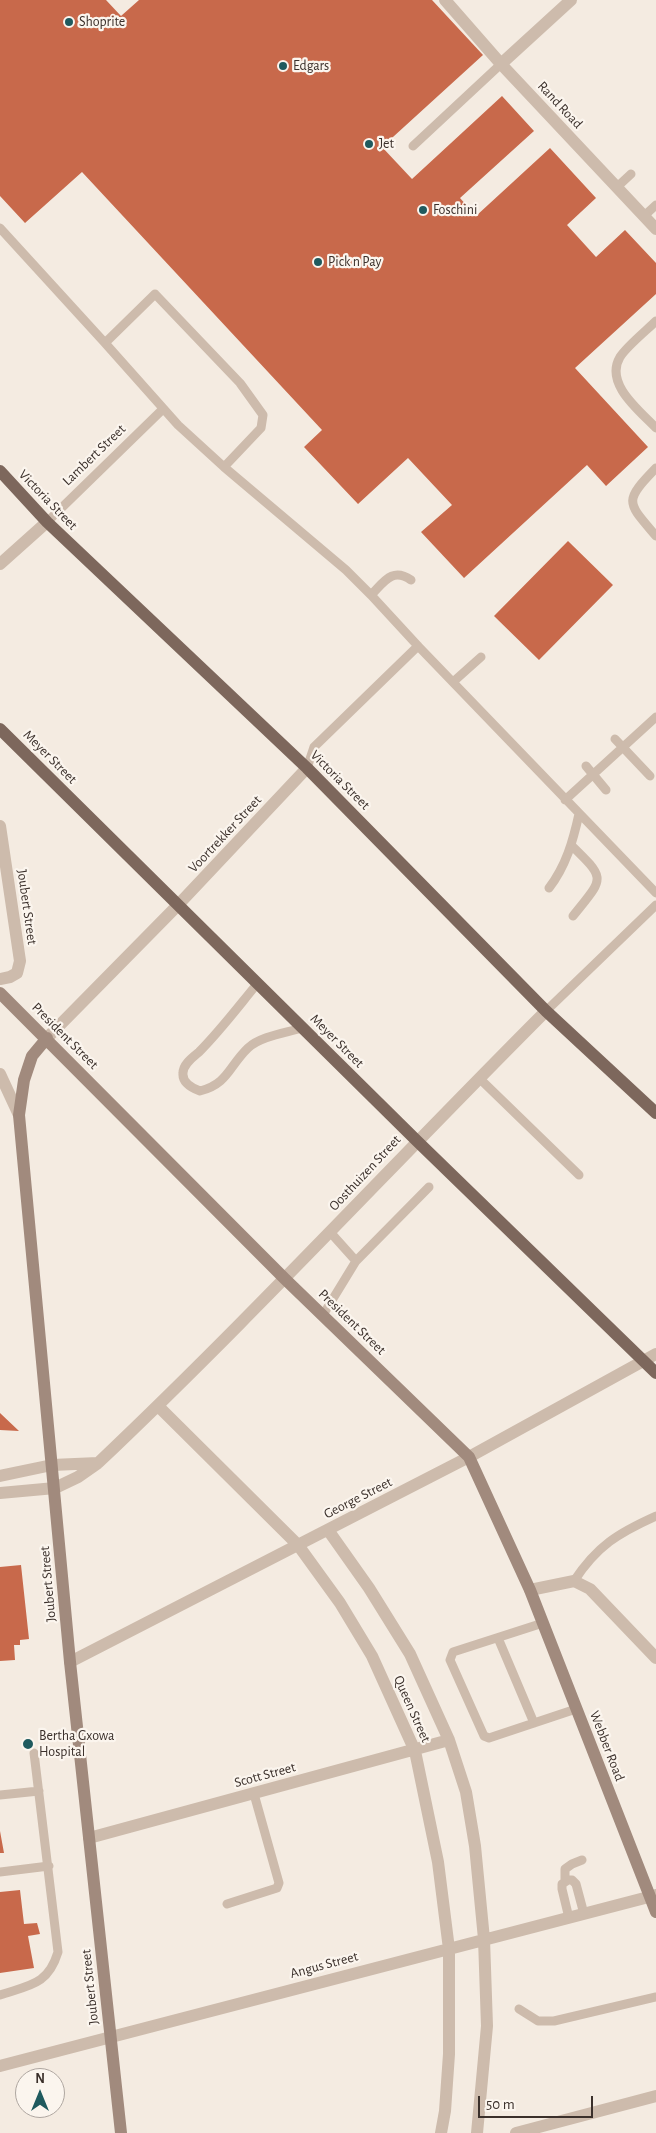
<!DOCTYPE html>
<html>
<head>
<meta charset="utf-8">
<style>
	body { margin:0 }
	#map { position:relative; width:656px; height:2133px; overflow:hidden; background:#f4ebe1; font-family:"Alegreya Sans",sans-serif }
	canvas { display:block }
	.north { position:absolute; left:15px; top:2068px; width:50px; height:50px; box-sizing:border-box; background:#fbf5ee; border:1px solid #aea6a0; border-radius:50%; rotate:0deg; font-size:14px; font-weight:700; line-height:20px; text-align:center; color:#3b302b }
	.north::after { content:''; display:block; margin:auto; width:18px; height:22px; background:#1f5a5e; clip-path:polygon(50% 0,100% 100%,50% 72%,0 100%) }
	.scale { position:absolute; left:478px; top:2096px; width:115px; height:22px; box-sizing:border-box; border:2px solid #3b302b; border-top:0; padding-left:6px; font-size:15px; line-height:18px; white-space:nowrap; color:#3b302b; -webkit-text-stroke:4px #fbf5ee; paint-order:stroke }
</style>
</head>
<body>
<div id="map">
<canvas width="656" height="2133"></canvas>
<div class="north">N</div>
<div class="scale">50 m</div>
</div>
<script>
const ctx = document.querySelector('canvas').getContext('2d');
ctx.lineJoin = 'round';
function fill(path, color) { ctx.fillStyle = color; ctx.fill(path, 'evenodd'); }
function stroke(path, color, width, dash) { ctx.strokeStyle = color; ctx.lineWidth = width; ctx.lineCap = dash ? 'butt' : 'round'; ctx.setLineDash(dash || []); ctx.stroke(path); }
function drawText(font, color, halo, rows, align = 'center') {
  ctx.font = font + ' "Alegreya Sans",sans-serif'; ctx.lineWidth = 4.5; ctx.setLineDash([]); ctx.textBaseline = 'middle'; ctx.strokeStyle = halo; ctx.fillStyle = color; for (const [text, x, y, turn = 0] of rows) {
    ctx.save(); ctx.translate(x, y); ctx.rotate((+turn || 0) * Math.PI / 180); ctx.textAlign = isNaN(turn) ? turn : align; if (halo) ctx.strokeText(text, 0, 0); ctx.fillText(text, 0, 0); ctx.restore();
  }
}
const building = new Path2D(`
	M0 0H106L121 16 139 0H432L483 55 382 147 412 179 502 96 534 131 460 198 476 216 550 148 596 198 567 225 596 257 625 230 656 263V294L575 368 648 447 606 486 587 465 464 578 421 532 452 505 408 458 358 504 304 447 322 430 82 172 25 223 0 196Z
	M568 541 613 585 539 660 494 616Z
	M0 1413 19 1431 0 1430Z
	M21 1565 29 1639 20 1640V1645H14L15 1660 0 1661V1567Z
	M0 1831 4 1853H0Z
	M20 1890 24 1924 37 1923 40 1934 28 1936 34 1968 0 1973V1892Z`);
const lane = new Path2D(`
	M413 146 501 64
	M617 187 631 174
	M644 216 656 205
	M0 228 105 343
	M656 321C647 330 627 346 620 357 604 384 640 411 656 428
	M224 467 178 425 105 343 155 294 240 383 263 415 261 428 224 467 346 570 371 595 418 646 656 893
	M656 468C623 502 627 502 656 536
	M47 522 163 409
	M371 595C384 582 392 567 411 580
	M453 682 481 657
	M615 739 650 776
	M586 766 606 790
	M307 768 314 747 418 646
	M565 800 656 717
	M571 845C607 880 604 877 573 916
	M549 888C566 866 573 841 579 814
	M257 984C238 1007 220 1031 199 1052 193 1057 183 1064 183 1073 182 1083 192 1088 200 1091 228 1084 229 1066 248 1048 261 1036 286 1033 302 1028
	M546 1011 656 905
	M479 1078 579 1175
	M330 1232 356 1261
	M323 1315 356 1261 429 1187
	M574 1581C597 1546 618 1533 656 1516
	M543 1623 453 1652 450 1660 484 1736 489 1738 576 1709
	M498 1638 534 1723
	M0 1795 39 1791
	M0 1872 49 1866
	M565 1882V1869L572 1864 582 1860
	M227 1904 277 1888 279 1883 254 1794
	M569 1918 562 1889V1884L568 1880H572L576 1884 584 1914
	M0 1995C30 1985 48 1985 58 1952L34 1753
	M519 2009 538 2021H554L656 1997`);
const street = new Path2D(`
	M445 0 501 64 656 229
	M501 64 571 0
	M0 564 47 522
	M0 826 20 961 17 973 10 977 0 979
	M47 1038 178 905 307 768
	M0 1074 19 1115
	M158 1406 298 1545 340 1603 372 1656 415 1751 438 1862 449 1949V2054L445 2111 441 2133
	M0 1476 52 1465 98 1463
	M0 1493 55 1488 78 1477 98 1463C252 1317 396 1161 546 1011
	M328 1530 369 1588 410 1654 449 1740 466 1792 475 1846 484 1939 487 2026 477 2133
	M530 1590 574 1581 590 1589 656 1658
	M70 1662 469 1457 656 1354
	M89 1838 449 1740
	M0 2066 656 1895
	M516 2133 656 2096`);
const secondary = new Path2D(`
	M0 993 285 1279 469 1457 530 1590 656 1912
	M47 1038 32 1056 24 1080 19 1115 70 1662 121 2133`);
const primary = new Path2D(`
	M0 471 47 522 307 768 546 1011 656 1113
	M0 729 417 1141 656 1373`);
const markers = [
	[69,22,5,"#1f5a5e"],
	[283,66,5,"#1f5a5e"],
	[369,144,5,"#1f5a5e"],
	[423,210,5,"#1f5a5e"],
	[318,262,5,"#1f5a5e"],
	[28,1744,6,"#1f5a5e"]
];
const poiNames = [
	["Shoprite",79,22],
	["Edgars",293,66],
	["Jet",379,144],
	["Foschini",433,210],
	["Pick n Pay",328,262],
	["Bertha Gxowa",39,1736],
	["Hospital",39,1752]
];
const streetNames = [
	["Rand Road",560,105,47],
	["Lambert Street",94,455,-44],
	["Victoria Street",48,500,46],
	["Meyer Street",50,757,45],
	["Victoria Street",340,780,45],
	["Voortrekker Street",225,834,-47],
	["Joubert Street",27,907,82],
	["President Street",65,1036,45],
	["Meyer Street",337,1041,45],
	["Oosthuizen Street",365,1173,-47],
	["President Street",352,1322,44],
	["George Street",358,1498,-27],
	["Joubert Street",48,1584,-95],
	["Queen Street",412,1709,66],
	["Webber Road",607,1746,69],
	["Scott Street",265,1775,-15],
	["Angus Street",324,1965,-15],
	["Joubert Street",90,1987,-96]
];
fill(building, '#c8694b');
stroke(lane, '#cdbbac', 9);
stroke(street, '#cdbbac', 12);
stroke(secondary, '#a18a7d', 12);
stroke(primary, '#7d675c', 12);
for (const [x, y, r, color] of markers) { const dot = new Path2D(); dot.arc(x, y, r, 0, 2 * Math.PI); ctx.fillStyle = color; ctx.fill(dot); stroke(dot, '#fbf5ee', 2); }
drawText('14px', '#3b302b', '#fbf5ee', poiNames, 'left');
drawText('14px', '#3b302b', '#fbf5ee', streetNames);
</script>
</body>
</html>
